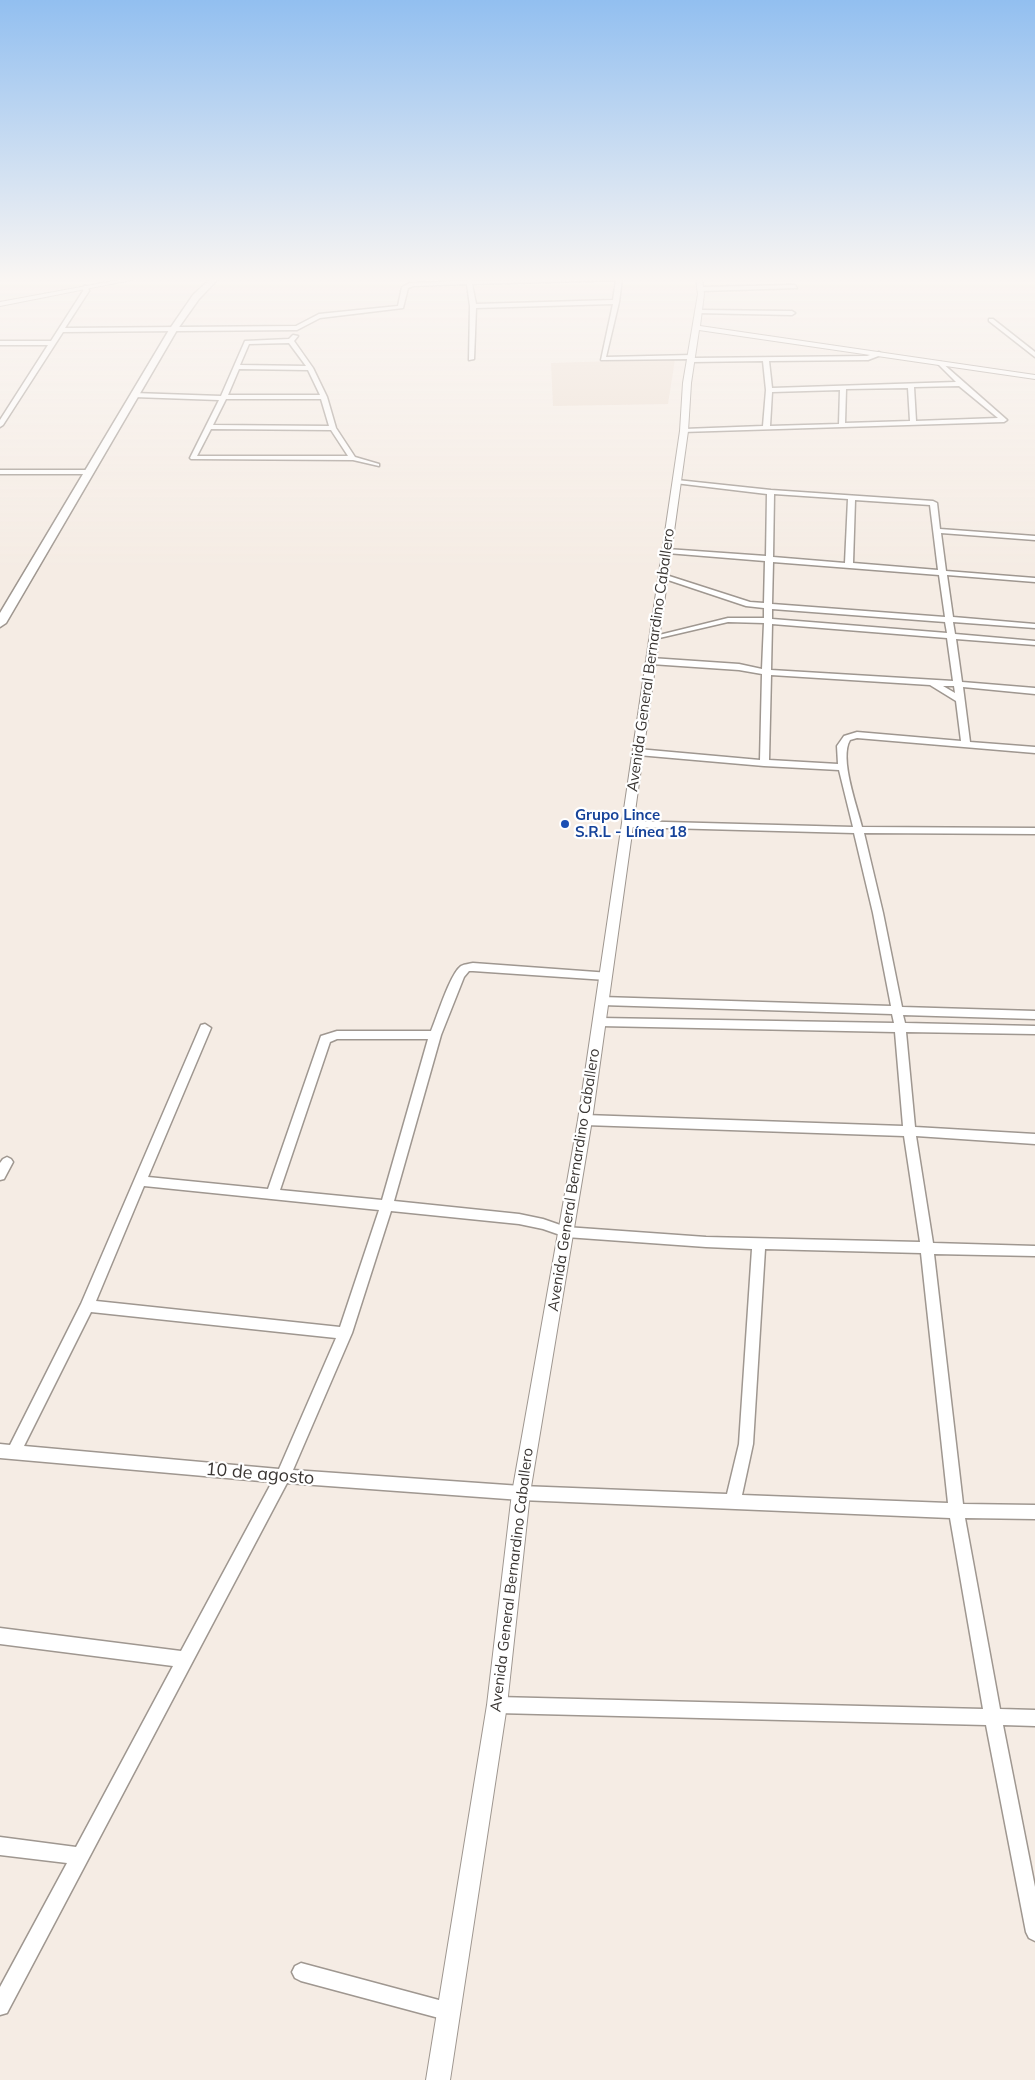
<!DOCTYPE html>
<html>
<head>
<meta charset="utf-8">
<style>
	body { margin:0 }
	canvas { display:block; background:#f5ece4 }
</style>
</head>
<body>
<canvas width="1035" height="2080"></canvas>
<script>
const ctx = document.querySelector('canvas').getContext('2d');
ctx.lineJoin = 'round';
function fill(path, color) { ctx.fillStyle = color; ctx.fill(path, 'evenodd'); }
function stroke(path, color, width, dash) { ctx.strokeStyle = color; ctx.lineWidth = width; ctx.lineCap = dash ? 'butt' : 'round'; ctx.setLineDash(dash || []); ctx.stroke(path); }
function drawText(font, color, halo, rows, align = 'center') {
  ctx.font = font + ' Mulish,sans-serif'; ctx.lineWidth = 4.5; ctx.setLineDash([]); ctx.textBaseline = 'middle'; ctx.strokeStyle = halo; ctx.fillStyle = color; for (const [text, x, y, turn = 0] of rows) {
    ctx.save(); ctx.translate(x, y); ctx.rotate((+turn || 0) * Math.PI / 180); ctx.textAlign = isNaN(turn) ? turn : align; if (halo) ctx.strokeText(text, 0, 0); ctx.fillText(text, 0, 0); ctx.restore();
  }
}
const built = new Path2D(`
	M675 359 668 404 553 406 551 363Z`);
const minor = new Path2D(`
	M469 279 472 281 622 279 619 302 606 357 692 355 694 358 867 356 879 352 882 354 881 355 868 360 769 361 772 388 956 382 938 364 941 362 1007 420 1004 422 682 432V430L684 429 763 426 766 390 763 361 691 362 689 359 601 360 613 304 476 308 474 359 469 360 470 306 467 284 413 286 408 288 403 308 320 318 297 330 63 332 3 425 0 427V420L48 345H0V341H51L83 291 84 286H88L89 291 65 328 296 326 319 314 398 306 402 287 410 283 466 281ZM616 280 613 300 476 304 472 284ZM959 386 998 418 916 421 914 387ZM908 388 910 421 845 423 846 389ZM840 390 839 424 770 426 772 392Z
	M795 285 797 288 701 291 698 289 701 287Z
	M699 310 792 311 795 313 792 315 697 313Z
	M989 319H993L1035 352V357L989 321Z
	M293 335 298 336 294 341 313 368 327 397 336 428 355 457 379 464V466L353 460 191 459 190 458 219 400 134 397 131 395 134 393 221 396 245 341 289 339ZM289 343 306 366 240 365 249 344ZM239 369 308 370 320 395H228ZM226 399H321L329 426 213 425ZM211 429 331 430 348 456H197Z
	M0 470H89L92 472 89 474H0Z
	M677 480 771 490 933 501 937 503 940 529 1035 536V540L941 533 946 571 1035 578V582L947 575 953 617 1035 624V628L953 622 955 634 1035 641V645L956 639 962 682 1035 688V694L963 687 970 742 1035 747V753L857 738 850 740C839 758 857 806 862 827L1035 828V834L864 833 883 913 902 1007 1035 1011V1019L903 1015 905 1023 1035 1026V1034L906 1032 915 1127 1035 1134V1144L916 1136 933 1243 1035 1246V1256L934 1254 963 1504 1035 1505V1519L965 1518 1000 1709 1035 1710V1726L1003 1725 1035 1887V1941L1029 1938 1026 1932 986 1725 497 1713 491 1711 489 1705 491 1699 497 1697 983 1709 950 1518 521 1500 287 1483 7 2013 0 2015V1987L67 1863 0 1855V1837L76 1847 173 1666 0 1644V1628L181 1651 272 1482 0 1458V1444L10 1445 81 1304 201 1025 205 1024 211 1028 148 1177 268 1189 321 1036 337 1031H431C437 1017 450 974 461 966 465 964 469 964 473 963L610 973 611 976 610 979 606 980 473 971H469L464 977 441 1035 394 1201 519 1214 543 1219 566 1227 706 1237 920 1242 904 1136 585 1125 581 1123 579 1120 581 1117 585 1115 903 1126 895 1032 600 1026 594 1022 600 1018 894 1023 892 1014 602 1005 597 1001 602 997 891 1006 873 913 854 833 628 827 623 824 628 821 853 827 839 770 764 766 638 755 633 752 638 749 760 760 762 674 739 670 651 664 647 661 651 658 739 664 762 669 764 623 728 622 655 639 651 637 728 618H764V608L746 606 659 577 666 575 750 602 764 603 765 561 667 553 663 551 667 549 766 556 767 494 675 483V481ZM774 494 848 499 845 563 773 557ZM855 500 930 505 938 570 853 563ZM773 562 939 575 945 617 772 604ZM772 609 945 622 947 633 772 619ZM772 624 947 638 953 681 771 670ZM771 675 930 685 956 701 961 741 857 732 844 736 837 746 838 764 769 760ZM943 686H954L955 693ZM337 1039H428L382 1200 280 1190 330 1042ZM144 1186 379 1210 340 1327 96 1301ZM391 1211 519 1224 543 1229 566 1237 706 1247 752 1249 739 1444 727 1494 521 1486 293 1470 352 1333ZM765 1249 921 1253 948 1503 742 1495 753 1444ZM91 1312 336 1338 279 1469 24 1446Z
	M7 1157 11 1159 13 1162 4 1179 0 1180V1163L3 1159Z
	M301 1963 450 2003 457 2005 459 2012 457 2019 450 2021 301 1981 295 1978 292 1972 295 1966Z`);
const major = new Path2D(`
	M124 279H136L0 306V302Z
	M696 279H702L704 294 700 326 1035 375V379L699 330 691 383 688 431 592 1120 530 1493 507 1705 450 2080H426L487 1705 512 1493 578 1120 680 431 683 383 698 294Z`);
const highway = new Path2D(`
	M210 279H218L199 299 177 330 6 623 0 627V613L169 330 193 295Z`);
const markers = [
	[565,824,5,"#1a4fb4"]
];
const streetNames = [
	["Avenida General Bernardino Caballero",651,660,-82],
	["Avenida General Bernardino Caballero",574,1180,-81],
	["Avenida General Bernardino Caballero",512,1580,-83]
];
const transitNames = [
	["Grupo Lince",575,815],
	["S.R.L - Línea 18",575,832]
];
const nearStreetnames = [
	["10 de agosto",260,1474,5]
];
fill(built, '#eddfd2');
stroke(minor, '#9f9790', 3);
stroke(major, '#9f9790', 2);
stroke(highway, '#9f9790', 3);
fill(minor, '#fff');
fill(major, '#fff');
fill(highway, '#fff');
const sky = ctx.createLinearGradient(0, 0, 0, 570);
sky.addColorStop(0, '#92bff0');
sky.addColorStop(0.49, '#faf6f3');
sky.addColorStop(1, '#faf6f300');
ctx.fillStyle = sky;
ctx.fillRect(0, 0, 1035, 570);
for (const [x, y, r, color] of markers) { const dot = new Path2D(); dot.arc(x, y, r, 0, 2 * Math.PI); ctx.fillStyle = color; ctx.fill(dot); stroke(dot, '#fff', 2); }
drawText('15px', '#3a3633', '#fff', streetNames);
drawText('bold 15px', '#164399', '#fff', transitNames, 'left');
drawText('18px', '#3a3633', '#fff', nearStreetnames);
</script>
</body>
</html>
